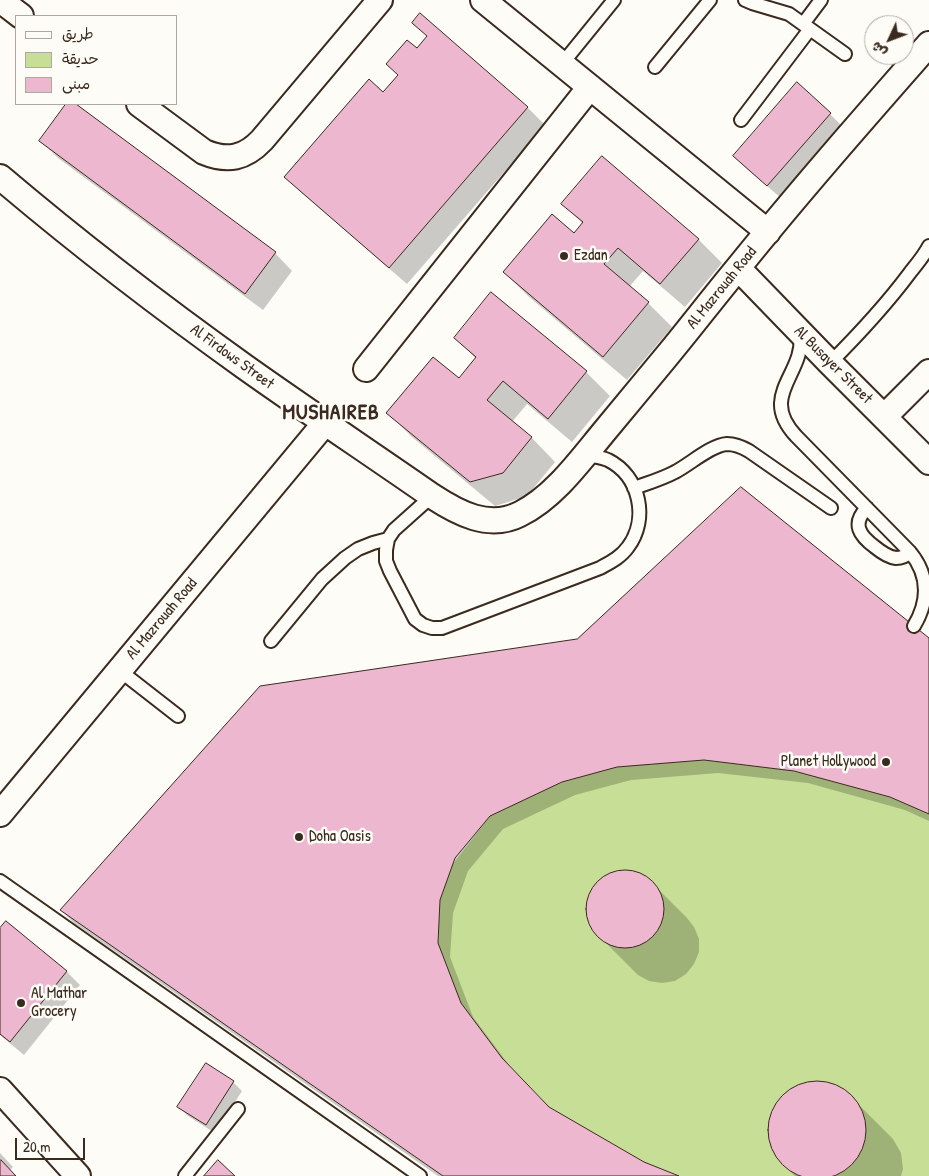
<!DOCTYPE html>
<html>
<head>
<meta charset="utf-8">
<style>
	body { margin:0 }
	#map { position:relative; width:929px; height:1176px; overflow:hidden; background:#fdfcf7; font-family:"Patrick Hand","Playpen Sans Arabic",sans-serif }
	canvas { display:block }
	.legend { position:absolute; left:15px; top:15px; width:162px; height:90px; box-sizing:border-box; background:#fdfcf7; border:1px solid #afa8a0; margin:0; padding:6px 9px; list-style:none; font-size:15px; color:#3b2a1e }
	.legend li { display:flex; align-items:center; gap:10px; height:25px }
	.legend b { width:25px; border:1px solid #afa8a0 }
	.north { position:absolute; left:864px; top:15px; width:50px; height:50px; box-sizing:border-box; background:#fdfcf7; border:1px solid #afa8a0; border-radius:50%; rotate:227deg; font-size:14px; font-weight:700; line-height:20px; text-align:center; color:#3b2a1e }
	.north::after { content:''; display:block; margin:auto; width:18px; height:22px; background:#3b2a1e; clip-path:polygon(50% 0,100% 100%,50% 72%,0 100%) }
	.scale { position:absolute; left:15px; top:1138px; width:70px; height:22px; box-sizing:border-box; border:2px solid #3b2a1e; border-top:0; padding-left:6px; font-size:15px; line-height:18px; white-space:nowrap; color:#3b2a1e; -webkit-text-stroke:4px #fdfcf7; paint-order:stroke }
</style>
</head>
<body>
<div id="map">
<canvas width="929" height="1176"></canvas>
<ul class="legend">
<li><b style="height:6px;background:#fdfcf7"></b>طريق</li>
<li><b style="height:14px;background:#c6de95"></b>حديقة</li>
<li><b style="height:14px;background:#edb7cf"></b>مبنى</li>
</ul>
<div class="north">ش</div>
<div class="scale">20 m</div>
</div>
<script>
const ctx = document.querySelector('canvas').getContext('2d');
ctx.lineJoin = 'round';
function fill(path, color) { ctx.fillStyle = color; ctx.fill(path, 'evenodd'); }
function stroke(path, color, width, dash) { ctx.strokeStyle = color; ctx.lineWidth = width; ctx.lineCap = dash ? 'butt' : 'round'; ctx.setLineDash(dash || []); ctx.stroke(path); }
function drawText(font, color, halo, rows, align = 'center') {
  ctx.font = font + ' "Patrick Hand",sans-serif'; ctx.lineWidth = 5; ctx.setLineDash([]); ctx.textBaseline = 'middle'; ctx.strokeStyle = halo; ctx.fillStyle = color; for (const [text, x, y, turn = 0] of rows) {
    ctx.save(); ctx.translate(x, y); ctx.rotate((+turn || 0) * Math.PI / 180); ctx.textAlign = isNaN(turn) ? turn : align; if (halo) ctx.strokeText(text, 0, 0); ctx.fillText(text, 0, 0); ctx.restore();
  }
}
const green = new Path2D(`
	M704 760 794 771 890 797 929 814V1176H679L644 1162 549 1107 502 1058 461 1003 438 943 440 900 452 865 490 816 562 782 617 767Z`);
const shadow = new Path2D(`
	M420 15 528 108 545 125 407 284 303 194 286 177 384 94 399 76 417 50 428 37 414 23Z
	M68 104H74L275 253 292 271 263 310 58 158 41 141Z
	M830 114 843 127 781 198 747 169 734 156Z
	M563 204 698 239 722 263 685 307 643 271 629 287 648 303 672 327 627 380 528 296 504 272 574 235 583 224Z
	M492 294 586 372 610 396 572 442 527 404 512 422 532 438 555 462 527 496 495 506 412 437 388 413 459 380 476 359 456 338Z
	M929 640V821L905 810 808 783 718 773 631 780 575 795 503 829 468 871 453 913 450 957 473 1017 515 1073 549 1108 643 1163 675 1176H438L74 923 61 910Z
	M616 872H628L640 874 650 881 687 918 694 927 699 939V952L694 964 686 974 675 981 662 983 649 981 638 975 593 930 588 918 587 906 590 895 596 884 605 876Z
	M6 923 67 972 80 985 24 1055 0 1035V930Z
	M206 1065 233 1082 242 1091 215 1133 188 1116 179 1107Z
	M815 1082 831 1084 845 1091 893 1139 901 1153 903 1169 901 1176H795L785 1166 775 1153 770 1138V1122L775 1106 785 1094 799 1085Z
	M0 1153 13 1167 10 1170 15 1176H0Z`);
const building = new Path2D(`
	M420 13 528 107 389 268 284 177 369 79 383 92 398 75 386 64 407 40 417 48 427 36 412 23Z
	M797 82 831 113 767 186 733 156Z
	M66 104H76L276 252 245 294 39 141Z
	M602 156 699 239 660 284 618 248 604 264 649 302 603 357 503 272 552 214 574 233 583 222 561 204Z
	M491 292 587 371 548 419 503 381 487 400 532 437 503 473 470 482 386 413 433 357 459 378 476 357 454 338Z
	M741 487 929 638V814L890 797 794 771 704 760 617 767 562 782 490 816 455 858 440 900 438 943 461 1003 502 1058 549 1107 644 1162 679 1176H443L60 910 260 686 577 639Z
	M586 909a39 39 0 1 1 78 0a39 39 0 1 1-78 0Z
	M6 921 67 971 10 1042 0 1034V928Z
	M206 1063 234 1081 206 1125 177 1107Z
	M768 1130a49 49 0 1 1 98 0a49 49 0 1 1-98 0Z
	M1 1160 16 1176H0V1161Z
	M218 1160 235 1176H204Z`);
const lane = new Path2D(`
	M745 0 752 3 789 14 845 54
	M803 24 821 0
	M562 64 614 0
	M655 67 710 0
	M741 120 810 29
	M800 332C807 374 757 394 796 436L910 552C929 575 929 601 914 626
	M830 363C858 335 885 306 909 274 916 265 924 256 929 246
	M634 488C648 483 662 479 675 472 689 465 711 445 727 444 735 444 742 447 749 451L831 508
	M432 496 394 530 388 539 386 550V561L390 571 415 619 423 625 432 628H442L600 568C611 562 621 557 628 547 649 519 640 476 608 460 601 457 593 456 585 455
	M867 508C851 524 860 536 875 547 881 552 888 557 896 558 902 558 906 556 910 552
	M271 641 322 579 345 558 358 549 373 543 388 539
	M119 670 178 716
	M0 881 420 1176
	M185 1176 238 1109`);
const street = new Path2D(`
	M0 0 21 16
	M483 0 768 232
	M139 104 204 152C228 162 245 158 262 140L380 0
	M0 177C79 244 161 307 245 367 307 411 370 453 432 496 458 513 489 530 520 514 553 498 580 461 603 433 624 408 645 382 666 357 690 328 713 298 737 269 799 192 864 118 929 44
	M738 268 830 363 929 462
	M366 369 590 87
	M884 417 929 372
	M0 814 325 423
	M0 1090 78 1176`);
const markers = [
	[564,256,5,"#3b2a1e"],
	[886,762,5,"#3b2a1e"],
	[299,837,5,"#3b2a1e"],
	[21,1003,5,"#3b2a1e"]
];
const poiNames = [
	["Ezdan",574,256],
	["Planet Hollywood",876,762,"right"],
	["Doha Oasis",309,837],
	["Al Mathar",31,994],
	["Grocery",31,1012]
];
const streetNames = [
	["Al Mazrouah Road",722,288,-51],
	["Al Firdows Street",232,357,36],
	["Al Busayer Street",833,365,45],
	["Al Mazrouah Road",162,619,-50]
];
const districtNames = [
	["MUSHAIREB",331,413]
];
fill(green, '#c6de95');
fill(shadow, '#0003');
fill(building, '#edb7cf');
stroke(building, '#3b2a1e', 1);
stroke(lane, '#3b2a1e', 16);
stroke(street, '#3b2a1e', 28);
stroke(lane, '#fdfcf7', 12);
stroke(street, '#fdfcf7', 24);
for (const [x, y, r, color] of markers) { const dot = new Path2D(); dot.arc(x, y, r, 0, 2 * Math.PI); ctx.fillStyle = color; ctx.fill(dot); stroke(dot, '#fdfcf7', 2); }
drawText('16px', '#3b2a1e', '#fdfcf7', poiNames, 'left');
drawText('16px', '#3b2a1e', '#fdfcf7', streetNames);
ctx.letterSpacing = '1px';
drawText('bold 21px', '#3b2a1e', '#fdfcf7', districtNames);
ctx.letterSpacing = '0px';
</script>
</body>
</html>
